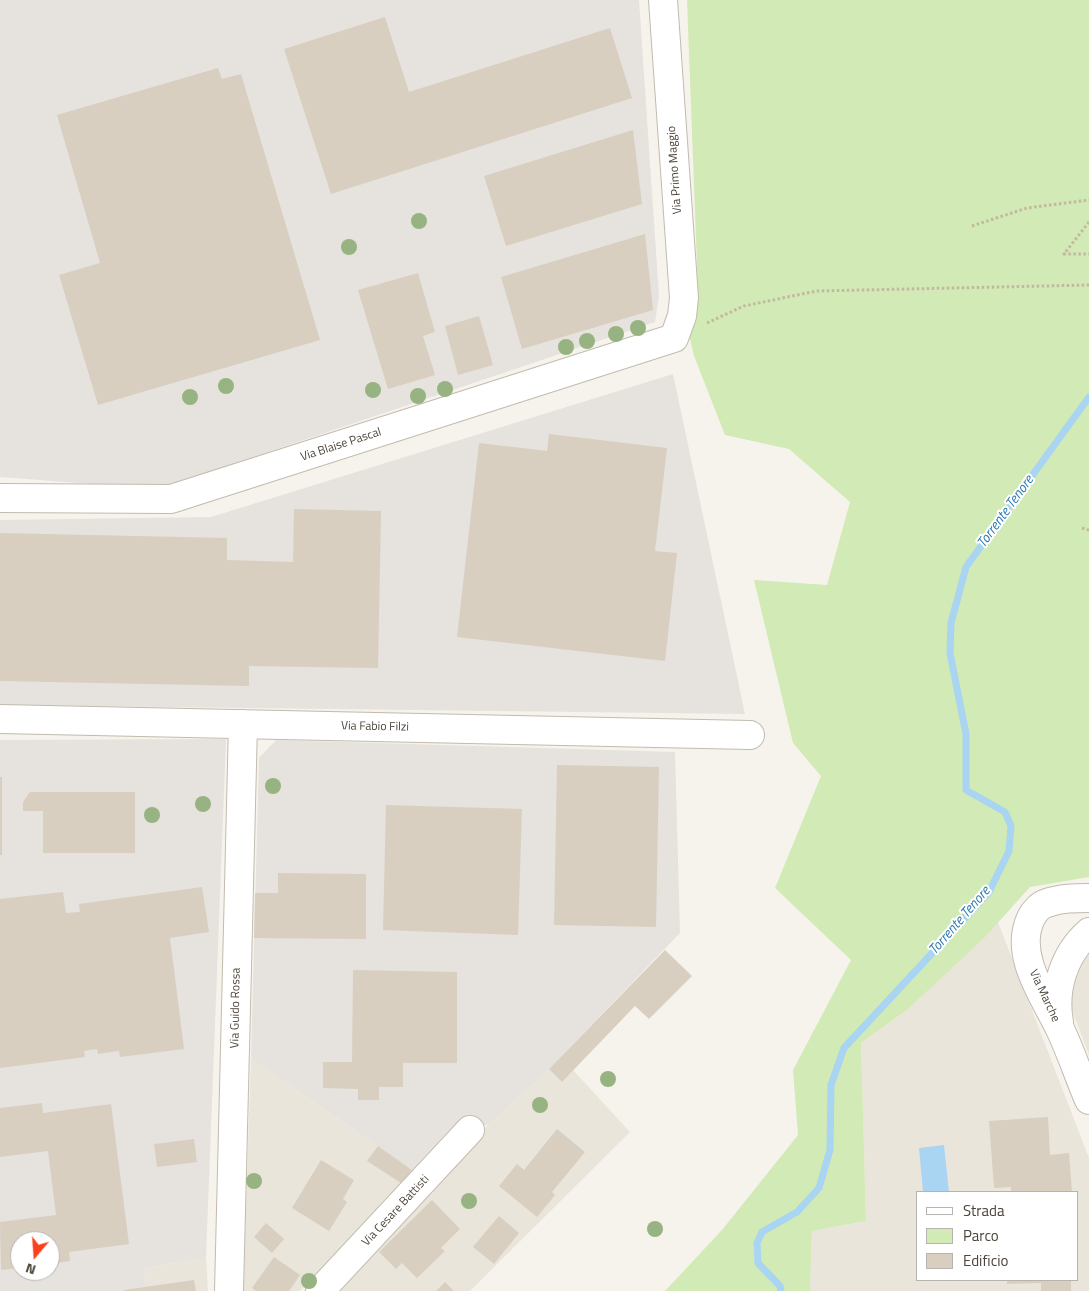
<!DOCTYPE html>
<html>
<head>
<meta charset="utf-8">
<style>
	body { margin:0 }
	#map { position:relative; width:1089px; height:1291px; overflow:hidden; background:#f6f3ec; font-family:"Titillium Web",sans-serif }
	canvas { display:block }
	.legend { position:absolute; left:916px; top:1191px; width:162px; height:90px; box-sizing:border-box; background:#fff; border:1px solid #b7b4b0; margin:0; padding:6px 9px; list-style:none; font-size:15px; color:#4b4439 }
	.legend li { display:flex; align-items:center; gap:10px; height:25px }
	.legend b { width:25px; border:1px solid #b7b4b0 }
	.north { position:absolute; left:10px; top:1231px; width:50px; height:50px; box-sizing:border-box; background:#fff; border:1px solid #b7b4b0; border-radius:50%; rotate:198deg; font-size:14px; font-weight:700; line-height:20px; text-align:center; color:#4b4439 }
	.north::after { content:''; display:block; margin:auto; width:18px; height:22px; background:#fc3f1d; clip-path:polygon(50% 0,100% 100%,50% 72%,0 100%) }
</style>
</head>
<body>
<div id="map">
<canvas width="1089" height="1291"></canvas>
<ul class="legend">
<li><b style="height:6px;background:#fff"></b>Strada</li>
<li><b style="height:14px;background:#d2eab5"></b>Parco</li>
<li><b style="height:14px;background:#d8cfc1"></b>Edificio</li>
</ul>
<div class="north">N</div>
</div>
<script>
const ctx = document.querySelector('canvas').getContext('2d');
ctx.lineJoin = 'round';
function fill(path, color) { ctx.fillStyle = color; ctx.fill(path, 'evenodd'); }
function stroke(path, color, width, dash) { ctx.strokeStyle = color; ctx.lineWidth = width; ctx.lineCap = dash ? 'butt' : 'round'; ctx.setLineDash(dash || []); ctx.stroke(path); }
function drawText(font, color, halo, rows, align = 'center') {
  ctx.font = font + ' "Titillium Web",sans-serif'; ctx.lineWidth = 4; ctx.setLineDash([]); ctx.textBaseline = 'middle'; ctx.strokeStyle = halo; ctx.fillStyle = color; for (const [text, x, y, turn = 0] of rows) {
    ctx.save(); ctx.translate(x, y); ctx.rotate((+turn || 0) * Math.PI / 180); ctx.textAlign = isNaN(turn) ? turn : align; if (halo) ctx.strokeText(text, 0, 0); ctx.fillText(text, 0, 0); ctx.restore();
  }
}
const residential = new Path2D(`
	M998 922 1089 1158V1291H810L812 1231 866 1221 861 1043 907 1010ZM918 1192H1078V1280H918Z
	M1089 952V1055L1070 1005 1080 962Z
	M251 1058 412 1170 300 1291H243Z
	M549 1069 562 1082 573 1070 630 1132 470 1291H336L488 1125Z
	M206 1257 208 1291H146L145 1268Z`);
const industrial = new Path2D(`
	M0 0H639L659 296 655 322 158 489 0 477Z
	M673 374 745 714 0 705V520L211 517Z
	M226 739 206 1257 145 1268 146 1291H0V740ZM20 1241H50V1271H20Z
	M276 740 675 752 680 933 549 1069 488 1125 452 1127 412 1170 251 1058 259 758Z`);
const green = new Path2D(`
	M687 0H1089V877L1030 887 985 937 907 1010 861 1043 866 1221 812 1231 810 1291H665L722 1230 798 1135 793 1070 851 960 775 888 821 776 793 743 754 580 827 585 850 502 789 449 725 435 694 356 686 321 698 291Z`);
const water = new Path2D(`
	M944 1145 949 1192H923L919 1148Z`);
const stream = new Path2D(`
	M781 1291 780 1286 758 1263 757 1243 762 1232 797 1212 819 1188 830 1150 831 1085 844 1048 989 892 1009 851 1011 826 1005 812 966 790V734L950 653 951 623 966 567 1089 397`);
const building = new Path2D(`
	M385 17 409 92 610 28 632 98 331 194 284 49Z
	M218 68 222 79 241 74 320 340 98 405 59 275 100 263 57 115Z
	M633 130 642 204 506 246 484 176Z
	M645 234 653 310 522 349 501 277Z
	M418 273 435 332 423 336 435 375 388 389 358 290Z
	M479 316 493 365 458 375 445 326Z
	M549 434 667 448 655 551 677 553 665 661 457 637 479 443 547 451Z
	M294 509 381 511 378 668 249 666V686L0 681V533L227 538V560L293 562Z
	M557 765 659 767 656 927 554 925Z
	M0 777H2V855H0Z
	M30 792H135V853H43V811H23V802Z
	M386 805 522 809 518 935 383 930Z
	M278 873 366 874V939L254 938 255 893H278Z
	M202 887 209 932 170 938 184 1049 120 1057 119 1051 98 1054 97 1049 84 1051 85 1057 0 1068V899L63 892 66 913 80 912 79 904Z
	M665 950 692 976 649 1019 635 1006 562 1082 549 1069Z
	M353 970 457 972V1063H403V1087H379V1100H358V1089L323 1088V1062H352Z
	M42 1103 43 1113 111 1104 129 1244 69 1252 70 1261 50 1264V1241H20V1268L1 1270 0 1222 56 1215 48 1151 0 1157V1108Z
	M1048 1117 1050 1155 1069 1153 1072 1192H1011V1187L994 1188 989 1121Z
	M557 1129 585 1152 552 1192 555 1195 537 1217 499 1186 517 1164 524 1170Z
	M194 1139 197 1162 157 1167 154 1144Z
	M378 1146 412 1170 401 1183 367 1161Z
	M321 1160 354 1180 343 1199 347 1202 329 1231 292 1208Z
	M432 1200 460 1229 441 1248 445 1251 417 1278 402 1263 396 1269 379 1252Z
	M499 1216 519 1233 494 1264 473 1247Z
	M266 1223 284 1239 272 1253 254 1237Z
	M274 1257 300 1275 289 1291H256L252 1288Z
	M194 1280 196 1291H124V1290Z
	M1007 1280H1071V1291H1041V1283L1007 1284Z
	M445 1282 454 1291H436Z`);
const path = new Path2D(`
	M1089 222 1064 254H1089
	M972 226 1027 208 1089 200
	M707 323 744 306 817 291 1089 285
	M1082 528 1089 530`);
const minor = new Path2D(`
	M0 498 171 499 674 338 682 316 684 298 663 0
	M0 719 750 735
	M1089 898C1075 898 1061 898 1047 903 1040 905 1034 912 1031 918 1013 955 1045 997 1060 1029 1071 1052 1079 1077 1089 1100
	M1059 1022C1053 989 1064 954 1089 932
	M229 1291 243 724
	M320 1291 470 1130`);
const trees = [
	[419,221],
	[349,247],
	[638,328],
	[616,334],
	[587,341],
	[566,347],
	[226,386],
	[445,389],
	[373,390],
	[418,396],
	[190,397],
	[273,786],
	[203,804],
	[152,815],
	[608,1079],
	[540,1105],
	[254,1181],
	[469,1201],
	[655,1229],
	[309,1281]
];
const streetNames = [
	["Via Primo Maggio",675,170,-94],
	["Via Blaise Pascal",341,445,-18],
	["Via Fabio Filzi",375,727,1],
	["Via Marche",1044,996,65],
	["Via Guido Rossa",236,1008,-89],
	["Via Cesare Battisti",396,1211,-47]
];
const waterNames = [
	["Torrente Tenore",1006,512,-54],
	["Torrente Tenore",960,921,-49]
];
fill(residential, '#eae5da');
fill(industrial, '#e6e2dd');
fill(green, '#d2eab5');
fill(water, '#a9d4f2');
stroke(stream, '#a9d4f2', 7);
fill(building, '#d8cfc1');
stroke(minor, '#c2bbae', 30);
stroke(path, '#c4b79f', 3, [2.5, 2.5]);
stroke(minor, '#fff', 28);
ctx.fillStyle = '#97b381';
for (const [x, y] of trees) { ctx.beginPath(); ctx.arc(x, y, 8, 0, 2 * Math.PI); ctx.fill(); }
drawText('12px', '#4b4439', '#fff', streetNames);
drawText('italic 14px', '#2e7ab2', '#fff', waterNames);
</script>
</body>
</html>
